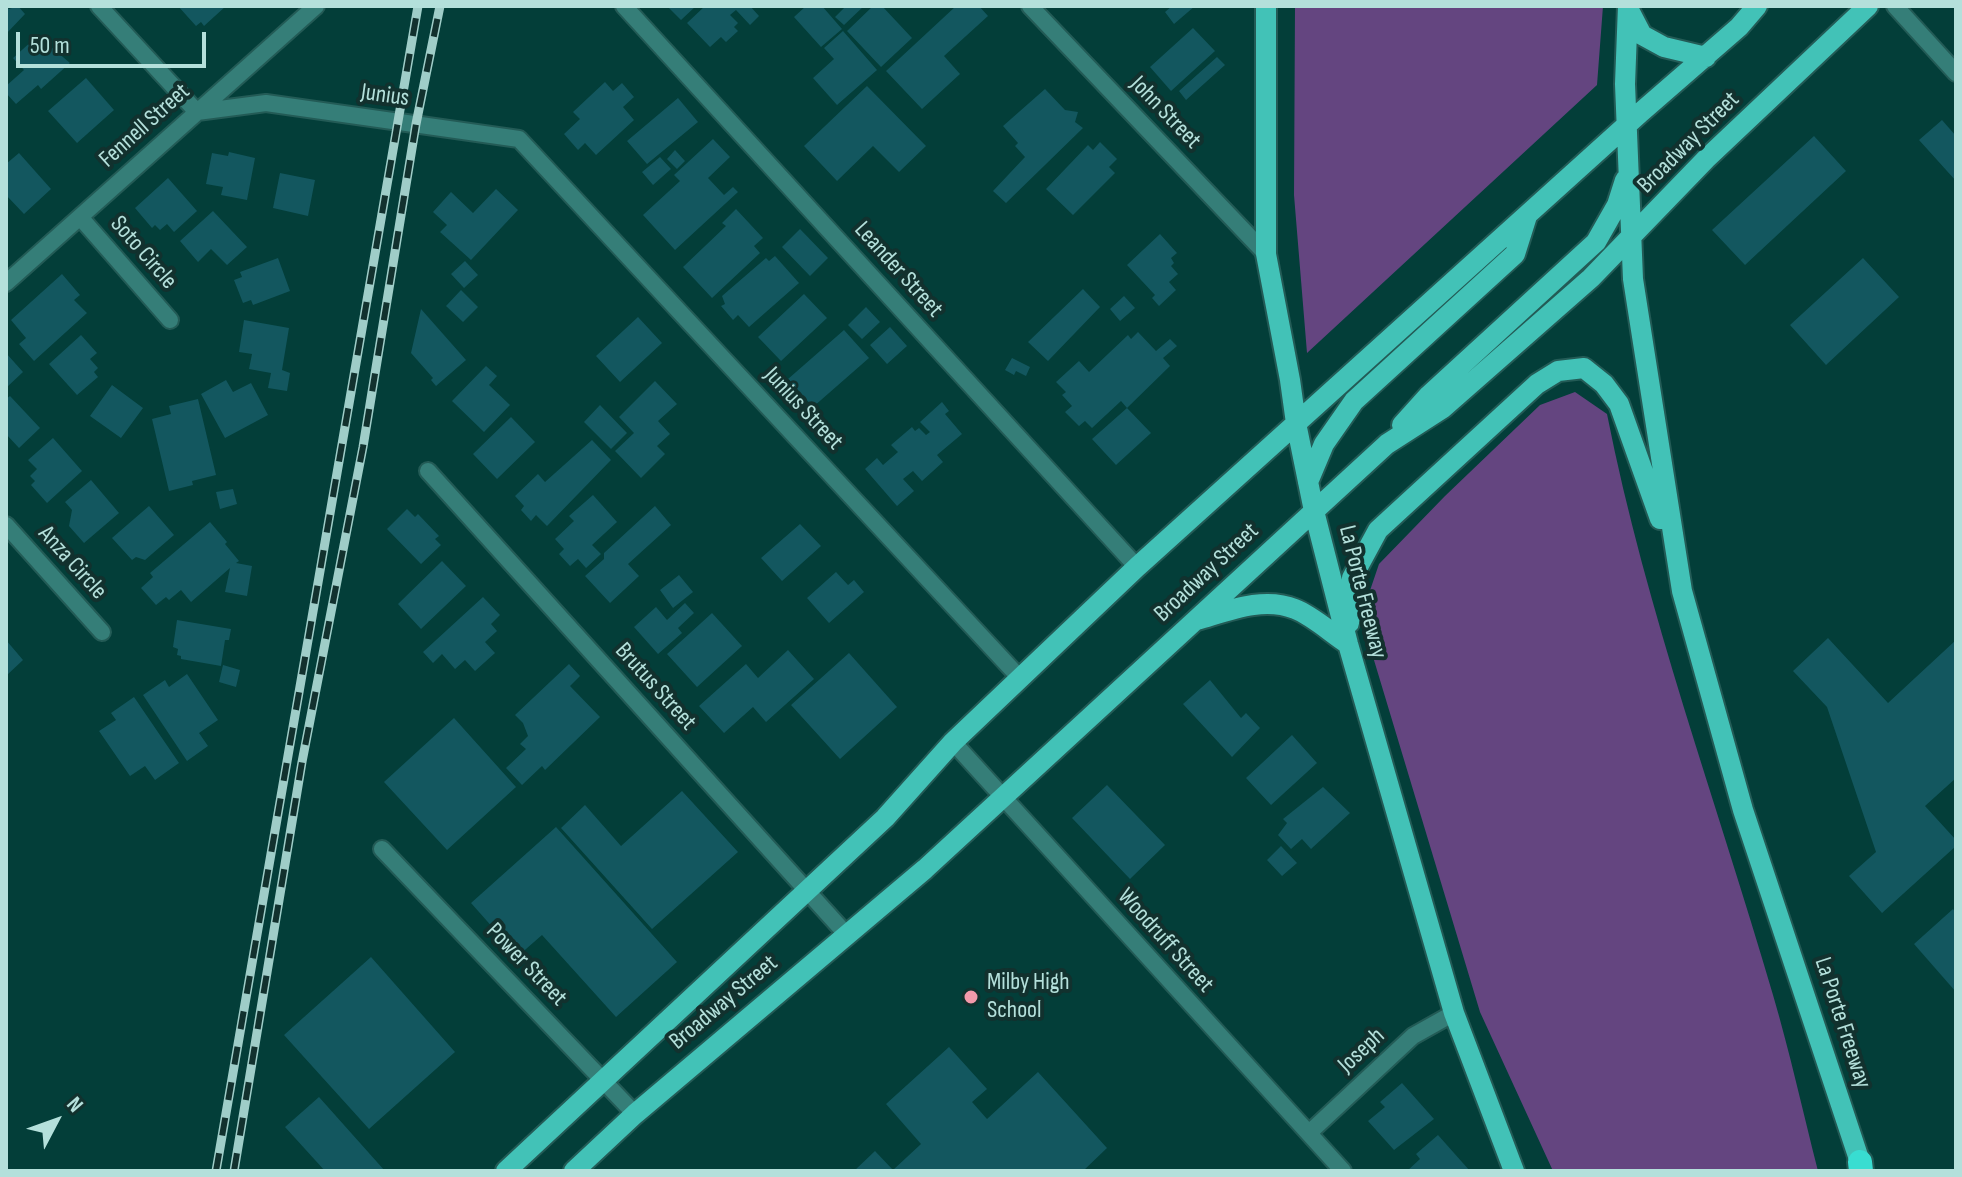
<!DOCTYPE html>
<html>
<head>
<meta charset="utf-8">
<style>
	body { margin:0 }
	#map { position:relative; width:1962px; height:1177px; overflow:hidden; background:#033e39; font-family:"Sofia Sans Condensed",sans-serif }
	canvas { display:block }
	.frame { position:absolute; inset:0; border:8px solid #b4e0db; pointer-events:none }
	.north { position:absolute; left:16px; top:1081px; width:80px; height:80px; -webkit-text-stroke:6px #12312e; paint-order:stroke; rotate:49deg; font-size:22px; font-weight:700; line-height:32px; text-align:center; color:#b4e0db }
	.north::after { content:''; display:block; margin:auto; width:28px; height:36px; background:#b4e0db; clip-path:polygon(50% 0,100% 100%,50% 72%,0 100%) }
	.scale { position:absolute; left:16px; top:32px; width:190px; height:36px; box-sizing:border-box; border:4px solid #b4e0db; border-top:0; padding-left:10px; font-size:24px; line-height:28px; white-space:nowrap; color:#b4e0db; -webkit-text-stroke:6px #12312e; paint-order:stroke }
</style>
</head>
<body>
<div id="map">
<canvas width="1962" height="1177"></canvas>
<div class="frame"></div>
<div class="north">N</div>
<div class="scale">50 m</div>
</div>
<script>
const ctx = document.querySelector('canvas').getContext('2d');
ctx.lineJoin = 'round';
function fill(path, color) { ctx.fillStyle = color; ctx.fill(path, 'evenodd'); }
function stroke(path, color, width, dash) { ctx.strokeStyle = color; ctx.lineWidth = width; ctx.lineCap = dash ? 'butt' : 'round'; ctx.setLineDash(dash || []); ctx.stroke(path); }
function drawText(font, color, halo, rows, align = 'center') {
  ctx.font = font + ' "Sofia Sans Condensed",sans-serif'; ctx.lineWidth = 8; ctx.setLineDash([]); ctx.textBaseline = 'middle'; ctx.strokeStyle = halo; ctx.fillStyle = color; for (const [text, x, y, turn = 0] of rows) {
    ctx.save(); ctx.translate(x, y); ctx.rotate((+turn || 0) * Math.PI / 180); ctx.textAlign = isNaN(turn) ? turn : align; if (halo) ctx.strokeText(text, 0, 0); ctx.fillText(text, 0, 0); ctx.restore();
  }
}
const green = new Path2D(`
	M1295 6H1603L1597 85 1307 353 1294 195Z
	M1575 392 1607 414C1646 612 1717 802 1773 995 1790 1053 1803 1112 1818 1171H1553L1480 1012 1361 617 1379 564 1445 496 1540 405Z`);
const building = new Path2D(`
	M6 6 9 9 18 6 25 14 6 34Z
	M178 6H226L204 26 201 22 196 26Z
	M667 6H696L681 20Z
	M705 6H750L759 16 750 25 736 10 730 15 738 23 734 27 738 31 726 42 721 37 710 47 687 23Z
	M806 6H822L842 29 821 47 794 17Z
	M846 6H864L844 25 835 17Z
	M873 6H882L912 38 881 67 847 31Z
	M956 6H979L988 16 944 56 960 74 922 109 886 71Z
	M1172 6H1195L1174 24 1165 12Z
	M1193 28 1215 51 1171 91 1150 67Z
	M843 31 877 70 837 105 813 78 834 59 824 48Z
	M33 40 44 52 50 46 70 63 41 89 38 85 16 104 6 93V86L24 70 13 58Z
	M1217 57 1225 65 1186 100 1179 91Z
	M86 78 114 110 77 143 48 111Z
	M605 82 613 91 622 83 634 97 623 107 634 120 596 155 585 143 578 150 564 134 580 119 573 112Z
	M867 86 926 146 899 172 873 146 837 181 804 146Z
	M1045 89 1065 110 1078 112 1075 122 1083 128 1006 203 993 191 1025 157 1015 146 1018 143 1003 126Z
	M678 98 698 122 647 164 627 141Z
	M1942 120 1956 136V181L1919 140Z
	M1814 136 1846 171 1745 265 1712 230Z
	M713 139 730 157 708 178 724 195 733 187 738 192 675 250 643 215 680 181 674 175Z
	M1100 142 1117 159 1109 167 1115 173 1073 215 1046 189 1088 145 1093 150Z
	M675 150 685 161 677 169 667 159Z
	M229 152 255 158 247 200 221 195 223 187 206 184 212 153 228 156Z
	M19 153 51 189 24 214 6 195V164Z
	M660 157 671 169 653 185 642 172Z
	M280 173 315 180 308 216 273 208Z
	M168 178 197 211 174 232 167 224 160 230 155 225 152 228 135 208Z
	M496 189 518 210 471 260 440 232 447 225 433 212 451 192 473 213Z
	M736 209 763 238 754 246 760 253 712 298 683 267 726 226 722 223Z
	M213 211 247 247 227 265 211 249 198 262 180 241Z
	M800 229 828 258 810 276 782 247Z
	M1160 234 1177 253 1171 258 1174 263 1171 266 1178 274 1169 282 1176 290 1159 306 1152 298 1155 295 1127 265Z
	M775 256 799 283 749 327 738 315 733 320 721 306 725 304 722 296 766 258 769 261Z
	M278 258 290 291 253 305 251 300 243 303 234 280 242 277 240 272Z
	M1863 258 1899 297 1826 365 1790 325Z
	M465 261 478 275 464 288 451 274Z
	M62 274 80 295 74 300 87 313 34 361 19 344 26 338 11 320Z
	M1083 289 1100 307 1048 361 1028 342Z
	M461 290 478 307 463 322 446 306Z
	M804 294 827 318 781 361 758 337Z
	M1124 296 1135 308 1120 321 1110 309Z
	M866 307 880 322 862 339 848 325Z
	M421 309 466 360 436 386 431 380 433 378 411 353Z
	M638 317 662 343 620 382 596 356Z
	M244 320 289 328 282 370 290 373 287 391 268 388 271 373 249 369 252 354 239 352Z
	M890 327 907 346 887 364 870 345Z
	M844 330 869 358 813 407 788 379Z
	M1138 332 1156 351 1170 339 1177 346 1163 358 1170 366 1127 408 1121 401 1092 428 1085 421 1079 426 1065 412 1072 406 1062 395 1066 392 1056 382 1079 361 1089 372 1128 335 1131 339Z
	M81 335 97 353 90 359 98 368 94 372 98 377 77 395 49 364Z
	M6 353 23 372 6 388Z
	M1012 358 1030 367 1026 376 1016 371 1014 375 1005 370Z
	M486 366 497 376 489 385 510 405 484 432 452 401Z
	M226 380 233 392 251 383 268 415 225 438 201 394Z
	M655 381 677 404 658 421 670 434 657 446 665 454 641 478 615 451 634 433 619 417Z
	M112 385 143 408 121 438 90 416Z
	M10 396 40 428 19 448 6 434V399Z
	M198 399 216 475 192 481 193 485 169 491 152 419 171 414 169 406Z
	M942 402 949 411 945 414 962 434 937 455 943 462 922 481 913 471 903 479 914 491 897 506 865 469 877 458 883 465 898 452 891 445 912 427 915 431 919 428 926 435 930 432 920 422Z
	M600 405 627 433 611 449 584 422Z
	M1127 408 1151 433 1116 465 1092 439Z
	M511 417 535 442 497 479 473 454Z
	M53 438 82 471 47 503 31 485 35 481 30 476 37 469 28 460Z
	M592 440 611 460 547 526 536 515 531 521 521 510 524 506 515 496 538 474 545 482Z
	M91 480 119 513 84 543 69 526 72 510 65 502Z
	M233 489 237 504 220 509 216 492Z
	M593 495 617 522 592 545 601 554 586 568 578 559 570 566 559 554 564 549 555 539 574 521 569 516Z
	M149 506 174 535 145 560 136 557 132 560 112 538Z
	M655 506 671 525 628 564 639 576 610 603 585 576 604 559V553Z
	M407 509 415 517 418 514 439 536 435 539 441 545 421 564 387 529Z
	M210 522 227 542 225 544 239 561 236 563 252 566 247 596 225 592 230 568 191 602 181 590 169 600 166 597 156 605 141 588 153 577 150 573Z
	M800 524 821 546 782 581 761 558Z
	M442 561 466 586 421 629 398 604Z
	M836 572 848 585 854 580 864 592 829 623 807 598Z
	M679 575 693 592 673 608 660 590Z
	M483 597 500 615 491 624 497 631 485 642 495 653 475 671 465 660 455 669 442 654 433 663 423 652Z
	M685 603 694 613 678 628 682 633 658 654 634 627 656 607 667 620Z
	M712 613 742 646 697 687 667 654Z
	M177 620 231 629 229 640H225L221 666 181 659V656L177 655 178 649 173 647Z
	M1828 638 1888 703 1956 640V778L1925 806 1956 840V846L1882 913 1849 876 1876 852 1827 707 1793 671Z
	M6 640 23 660 6 676Z
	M788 650 814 679 766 722 753 707 724 733 699 706 746 664 758 678Z
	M849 653 897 707 840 759 791 705Z
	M569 664 580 676 570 686 600 717 545 770 542 766 522 785 506 768 526 749 520 744 528 736 523 723 515 715Z
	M223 665 240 670 236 687 219 682Z
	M187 674 218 720 199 733 208 746 187 761 143 695 165 680 169 687Z
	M1210 680 1241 718 1246 713 1260 728 1232 757 1183 704Z
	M134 697 179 763 155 780 145 766 130 776 99 731 116 720 111 713Z
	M454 718 516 787 447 850 384 782Z
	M1292 735 1317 763 1271 805 1246 778Z
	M1107 785 1165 845 1130 879 1072 818Z
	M1323 787 1350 813 1311 849 1302 839 1291 849 1278 835 1287 823 1283 819Z
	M682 791 738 852 652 929 561 828 585 805 621 846Z
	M556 827 677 962 616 1017 542 935 518 956 471 903Z
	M1281 846 1297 863 1282 876 1267 860Z
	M1953 909 1956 913V992L1914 944Z
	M371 957 455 1052 369 1129 284 1035Z
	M949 1047 987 1089 972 1102 987 1119 1038 1072 1107 1148 1083 1171H854L875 1151 893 1170 921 1144 886 1104Z
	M1402 1083 1434 1119 1394 1150 1368 1121 1385 1107 1380 1102Z
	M319 1097 385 1171H325L285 1127Z
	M1438 1135 1470 1171H1407L1420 1159 1416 1154Z`);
const street = new Path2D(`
	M99 6 197 112 266 103 519 139 1019 677
	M624 6 1137 567
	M1030 6 1266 254
	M1895 6 1956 73
	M80 217 170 320
	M6 283 316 6
	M428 471 846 934
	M6 525 102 632
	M953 742 1343 1171
	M382 849 635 1114
	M1309 1133 1413 1036 1454 1013`);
const primary = new Path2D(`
	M1266 6V254L1290 380 1296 423 1314 511 1348 644 1454 1013 1514 1171
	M1628 6 1625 84 1633 279 1682 591 1743 810 1860 1162
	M1629 10 1642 35 1664 47 1706 57
	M1402 425 1429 395 1596 242 1617 205 1625 180
	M1308 482 1324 444 1354 401 1515 254 1527 216
	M1197 620C1228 611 1263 596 1295 609 1313 616 1331 633 1348 644
	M1349 623 1352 578 1378 530 1537 384 1558 371 1584 368 1604 384 1619 404 1660 519
	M506 1171 885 818 953 742 1137 567 1640 113 1739 27 1757 6
	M574 1171 635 1114 925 869 1387 444 1443 408 1591 278 1706 159 1868 6`);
const highway = new Path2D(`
	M1860 1162 1861 1171`);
const rail = new Path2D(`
	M216 1171 418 6
	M234 1171 302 762 363 447 416 124 440 6`);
const markers = [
	[971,997,8,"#f39aab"]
];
const streetNames = [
	["Junius",385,96,8],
	["John Street",1165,113,46],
	["Fennell Street",145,126,-42],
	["Broadway Street",1689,143,-45],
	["Soto Circle",143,253,49],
	["Leander Street",898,270,48],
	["Junius Street",803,409,47],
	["Anza Circle",72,563,48],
	["Broadway Street",1207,573,-43],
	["La Porte Freeway",1362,592,76],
	["Brutus Street",655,687,48],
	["Woodruff Street",1165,941,48],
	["Power Street",526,965,46],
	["Broadway Street",724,1003,-40],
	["La Porte Freeway",1842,1023,72],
	["Joseph",1362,1051,-43]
];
const poiNames = [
	["Milby High",987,983],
	["School",987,1011]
];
fill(green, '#644580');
fill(building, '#13575f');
stroke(street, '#235b56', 20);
stroke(primary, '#235b56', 24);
stroke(highway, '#235b56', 28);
stroke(street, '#357e78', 16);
stroke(primary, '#42c2b7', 20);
stroke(highway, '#38ddd1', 24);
stroke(rail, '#9fcdc8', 9);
stroke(rail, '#12312e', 6, [18]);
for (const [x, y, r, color] of markers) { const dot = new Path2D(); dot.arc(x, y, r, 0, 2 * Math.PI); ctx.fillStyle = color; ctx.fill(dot); stroke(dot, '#12312e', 3); }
drawText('24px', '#b4e0db', '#12312e', streetNames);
drawText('24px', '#b4e0db', '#12312e', poiNames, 'left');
</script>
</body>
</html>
